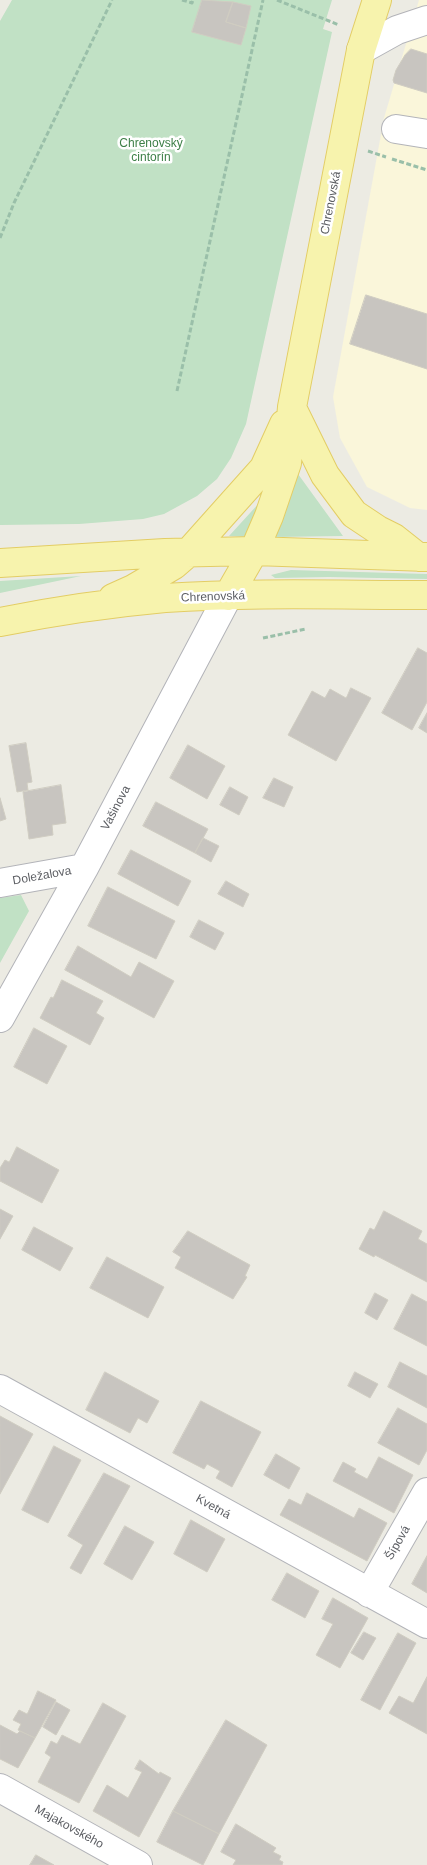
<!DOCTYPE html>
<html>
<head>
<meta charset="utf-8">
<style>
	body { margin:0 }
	canvas { display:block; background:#ecebe3 }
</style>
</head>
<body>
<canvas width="427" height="1865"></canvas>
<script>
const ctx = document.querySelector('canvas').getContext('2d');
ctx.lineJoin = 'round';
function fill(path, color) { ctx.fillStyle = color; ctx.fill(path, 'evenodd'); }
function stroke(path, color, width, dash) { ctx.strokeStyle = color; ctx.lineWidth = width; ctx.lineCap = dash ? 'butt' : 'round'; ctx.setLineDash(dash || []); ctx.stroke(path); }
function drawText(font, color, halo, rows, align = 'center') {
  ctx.font = font + ' Arial,sans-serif'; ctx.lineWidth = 5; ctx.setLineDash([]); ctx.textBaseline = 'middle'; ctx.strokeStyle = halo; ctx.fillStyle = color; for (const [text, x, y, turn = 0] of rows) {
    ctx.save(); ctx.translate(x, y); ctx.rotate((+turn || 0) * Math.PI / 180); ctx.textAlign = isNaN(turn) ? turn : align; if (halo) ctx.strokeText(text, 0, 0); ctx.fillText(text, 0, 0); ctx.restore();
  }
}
const commercial = new Path2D(`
	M419 0H427V510L410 508 367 487 340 438 333 397 384 118Z`);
const green = new Path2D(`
	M12 0H332L323 29 332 32 246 424 231 458 217 479 197 496 164 514 143 519 79 524 0 525V21Z
	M298 474 343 536 273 537Z
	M261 501 251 537 229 536Z
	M291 570 427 574V579L329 577 275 578 271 575Z
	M81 576 0 593V581Z
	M21 895 29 911 0 963V898Z`);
const building = new Path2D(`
	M202 0 233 2 226 22 246 28 241 45 192 32Z
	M233 2 251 6 246 28 226 22Z
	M411 49 427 54V93L394 83 393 80 396 70 405 55Z
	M366 295 427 314V369L350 344Z
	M418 648 427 653V702L412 730 382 713Z
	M351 688 371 698 336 761 288 735 312 691 325 698 330 689 346 698Z
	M427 713V733L419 728Z
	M26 743 32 782 27 783 28 790 17 792 9 746Z
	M188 745 225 766 207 799 170 778Z
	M274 778 293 787 284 807 263 798Z
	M61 785 66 823 52 825 53 835 29 839 23 792Z
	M230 787 248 797 239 815 220 805Z
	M0 798 6 819 0 821Z
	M156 802 208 829 195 853 143 826Z
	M203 838 219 846 211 862 195 853Z
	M131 850 191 881 178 906 118 874Z
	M226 881 249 894 243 907 218 894Z
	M108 887 175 921 156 959 88 926Z
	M199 920 224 933 215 950 190 937Z
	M78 946 131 977 139 962 174 981 154 1018 65 970Z
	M62 980 103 1001 96 1013 104 1018 90 1045 40 1018 51 997 53 998Z
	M34 1028 67 1046 47 1084 14 1067Z
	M17 1147 59 1170 42 1203 0 1181V1168L5 1160 9 1162Z
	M0 1209 13 1216 0 1239Z
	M384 1211 422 1231 418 1239 427 1244V1282L375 1255 374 1257 359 1249 370 1228 374 1230Z
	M34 1227 73 1248 60 1271 22 1250Z
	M188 1231 250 1265 245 1276 247 1277 233 1299 175 1268 181 1257 173 1252Z
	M107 1257 164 1287 148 1318 90 1288Z
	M375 1293 388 1300 377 1320 365 1313Z
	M412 1294 427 1302V1346L394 1329Z
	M400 1362 427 1376V1408L388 1387Z
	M105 1372 159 1401 147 1423 138 1418 130 1433 86 1410Z
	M355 1372 378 1384 370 1398 348 1386Z
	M201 1401 261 1432 232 1487 216 1478 220 1471 207 1464 204 1469 173 1453Z
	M398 1408 427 1424V1450L419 1465 378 1443Z
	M0 1416 33 1434 0 1494Z
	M54 1446 81 1460 48 1523 22 1510Z
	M276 1454 300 1468 289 1489 264 1475Z
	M379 1457 413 1475 394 1513 333 1481 343 1462 356 1469 354 1472 367 1479Z
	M104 1473 130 1486 81 1574 70 1568 83 1545 68 1536Z
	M307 1493 354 1518 359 1508 387 1523 367 1561 280 1515 289 1499 301 1505Z
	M191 1520 225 1539 207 1572 174 1554Z
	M125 1526 154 1542 132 1580 104 1564Z
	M427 1556V1593L412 1584Z
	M287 1573 319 1591 305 1618 272 1600Z
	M333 1598 368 1618 340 1668 316 1655 333 1624 322 1619Z
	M364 1632 376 1638 363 1660 351 1653Z
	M398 1633 416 1643 380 1710 361 1700Z
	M427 1677V1734L389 1713 399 1696 413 1703Z
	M38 1691 56 1700 35 1738 18 1730 21 1724 13 1720 19 1710 27 1714Z
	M56 1702 70 1710 56 1735 43 1727Z
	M103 1703 126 1716 79 1803 38 1782 51 1757 45 1753 51 1741 57 1744 62 1735 80 1744Z
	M226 1720 267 1745 219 1834 173 1811Z
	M0 1725 17 1734 20 1731 35 1738 18 1768 0 1759Z
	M140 1760 159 1774 160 1772 171 1778 139 1837 93 1811 107 1785 128 1798 142 1772 135 1769Z
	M173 1811 219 1834 203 1865 157 1842Z
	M236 1824 276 1848 273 1852 281 1856 279 1860 283 1862 282 1865H233L236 1860 221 1852Z
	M36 1855 54 1865H30Z`);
const path = new Path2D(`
	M182 0 192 3 193 0
	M277 0 339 25
	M368 151 386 157
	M392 159 427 170
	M0 238 14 203 112 0
	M177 391 263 0
	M263 638 306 629`);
const minor = new Path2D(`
	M361 50 397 30 427 20
	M396 129 427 134
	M0 883 84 868
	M0 1018 84 868 228 596
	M0 1389 427 1624
	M369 1593 427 1492
	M0 1788 138 1865`);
const major = new Path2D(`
	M292 408 325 475 354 514 378 530 394 538 418 557
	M0 563 165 553 254 551 427 557
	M228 596 254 551 269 516 287 463 292 407 361 50 377 0
	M113 598 133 589 174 565 189 552 264 468 284 424
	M0 622C55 611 110 603 165 598 252 592 340 595 427 595`);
const parkNames = [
	["Chrenovský",151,144],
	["cintorín",151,158]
];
const streetNames = [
	["Chrenovská",331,203,-79],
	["Chrenovská",213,597,-2],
	["Vašinova",116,808,-62],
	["Doležalova",42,876,-10],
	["Kvetná",213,1507,29],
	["Šípová",398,1543,-60],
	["Majakovského",69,1827,29]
];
fill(commercial, '#faf6da');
fill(green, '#c1e1c5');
fill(building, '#c8c5c0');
stroke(building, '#d0cdc2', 1);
stroke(minor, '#b3b4b9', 30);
stroke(major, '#e3cd65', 30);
stroke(path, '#9abfa9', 3, [5, 2.5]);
stroke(minor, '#fff', 28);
stroke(major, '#f7f3ad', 28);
drawText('12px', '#3d7f47', '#fff', parkNames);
drawText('12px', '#5b5d62', '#fff', streetNames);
</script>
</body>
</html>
